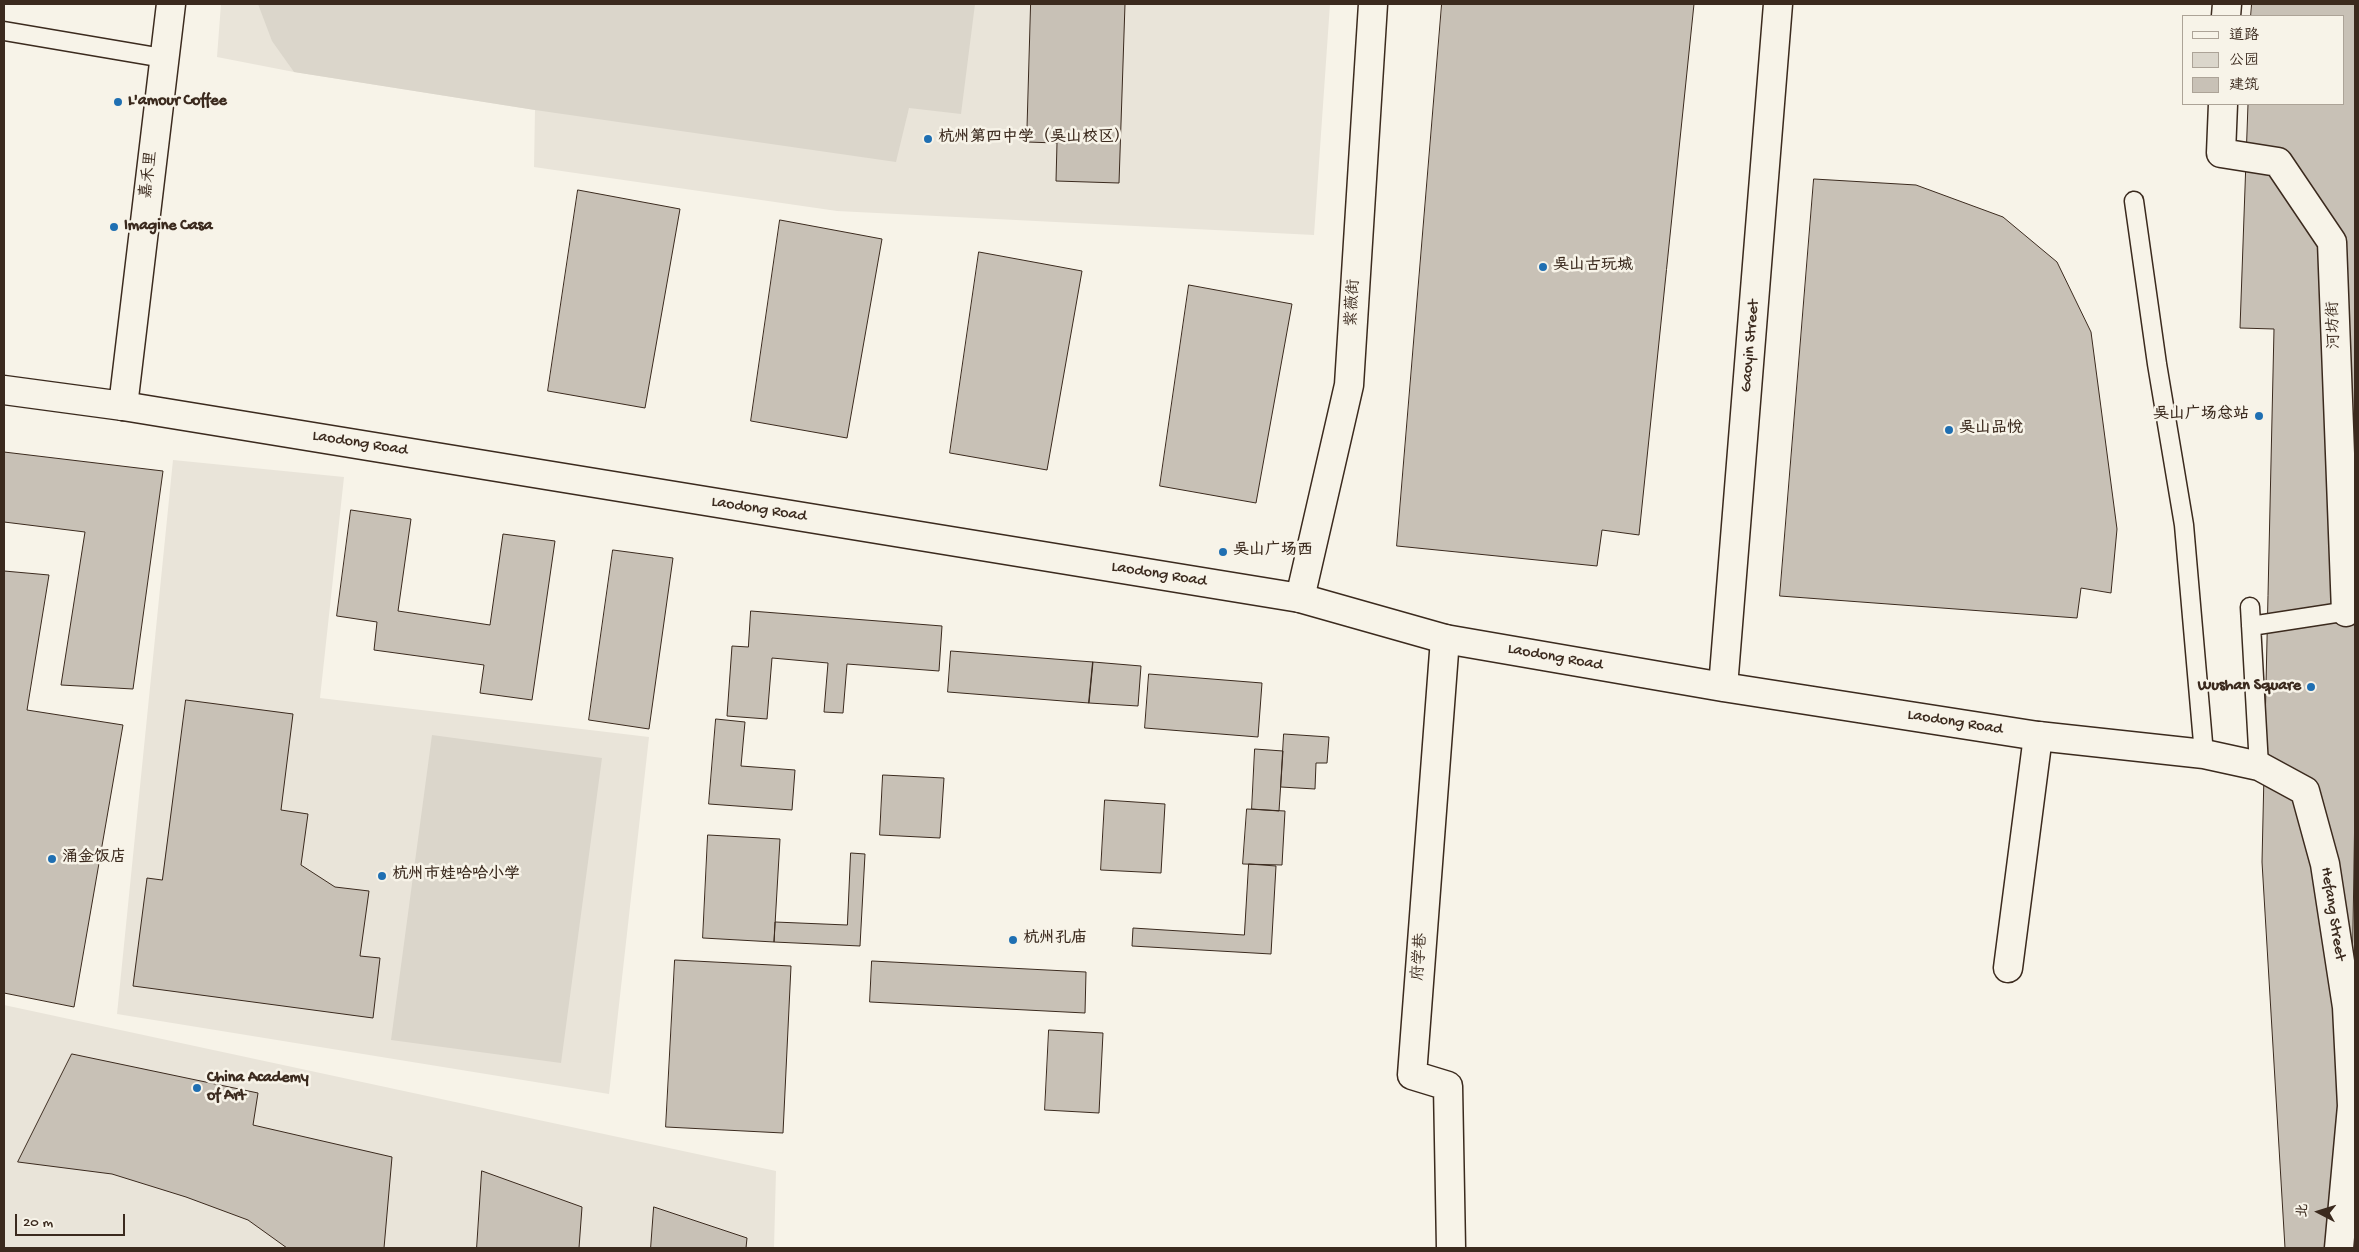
<!DOCTYPE html>
<html>
<head>
<meta charset="utf-8">
<style>
	body { margin:0 }
	#map { position:relative; width:2359px; height:1252px; overflow:hidden; background:#f7f3e8; font-family:"Gochi Hand","LXGW WenKai TC",sans-serif }
	canvas { display:block }
	.frame { position:absolute; inset:0; border:5px solid #3b2a1e; pointer-events:none }
	.legend { position:absolute; left:2182px; top:15px; width:162px; height:90px; box-sizing:border-box; background:#f7f3e8; border:1px solid #aca397; margin:0; padding:6px 9px; list-style:none; font-size:15px; color:#3b2a1e }
	.legend li { display:flex; align-items:center; gap:10px; height:25px }
	.legend b { width:25px; border:1px solid #aca397 }
	.north { position:absolute; left:2294px; top:1187px; width:50px; height:50px; -webkit-text-stroke:4px #f7f3e8; paint-order:stroke; rotate:275deg; font-size:14px; font-weight:700; line-height:20px; text-align:center; color:#3b2a1e }
	.north::after { content:''; display:block; margin:auto; width:18px; height:22px; background:#3b2a1e; clip-path:polygon(50% 0,100% 100%,50% 72%,0 100%) }
	.scale { position:absolute; left:15px; top:1214px; width:110px; height:22px; box-sizing:border-box; border:2px solid #3b2a1e; border-top:0; padding-left:6px; font-size:15px; line-height:18px; white-space:nowrap; color:#3b2a1e; -webkit-text-stroke:4px #f7f3e8; paint-order:stroke }
</style>
</head>
<body>
<div id="map">
<canvas width="2359" height="1252"></canvas>
<div class="frame"></div>
<ul class="legend">
<li><b style="height:6px;background:#f7f3e8"></b>道路</li>
<li><b style="height:14px;background:#dbd6cb"></b>公园</li>
<li><b style="height:14px;background:#c8c1b6"></b>建筑</li>
</ul>
<div class="north">北</div>
<div class="scale">20 m</div>
</div>
<script>
const ctx = document.querySelector('canvas').getContext('2d');
ctx.lineJoin = 'round';
function fill(path, color) { ctx.fillStyle = color; ctx.fill(path, 'evenodd'); }
function stroke(path, color, width, dash) { ctx.strokeStyle = color; ctx.lineWidth = width; ctx.lineCap = dash ? 'butt' : 'round'; ctx.setLineDash(dash || []); ctx.stroke(path); }
function drawText(font, color, halo, rows, align = 'center') {
  ctx.font = font + ' "Gochi Hand","LXGW WenKai TC",sans-serif'; ctx.lineWidth = 5; ctx.setLineDash([]); ctx.textBaseline = 'middle'; ctx.strokeStyle = halo; ctx.fillStyle = color; for (const [text, x, y, turn = 0] of rows) {
    ctx.save(); ctx.translate(x, y); ctx.rotate((+turn || 0) * Math.PI / 180); ctx.textAlign = isNaN(turn) ? turn : align; if (halo) ctx.strokeText(text, 0, 0); ctx.fillText(text, 0, 0); ctx.restore();
  }
}
const built = new Path2D(`
	M221 4H1330L1314 235 837 211 534 167 535 110 294 72 217 57Z
	M173 460 344 477 320 698 649 737 609 1094 117 1014Z
	M4 1005 776 1171 774 1248H4Z`);
const green = new Path2D(`
	M258 4H975L961 114 909 108 896 162 535 110 294 72 272 41Z
	M432 735 602 758 561 1063 391 1040Z`);
const building = new Path2D(`
	M1031 4H1125L1119 183 1056 181 1057 143 1027 142Z
	M1442 4H1694L1639 535 1602 530 1597 566 1397 546Z
	M2252 4H2355V801L2348 1248H2285L2262 862 2274 329 2240 328 2248 104H2343V16H2251Z
	M1814 179 1916 185 2003 217 2057 262 2091 332 2117 529 2111 593 2081 588 2077 618 1780 596Z
	M578 190 680 209 645 408 548 391Z
	M780 220 882 239 847 438 751 421Z
	M979 252 1082 271 1047 470 950 453Z
	M1189 285 1292 304 1256 503 1160 486Z
	M4 452 163 471 133 689 61 685 85 532 4 522Z
	M351 510 411 519 398 611 490 625 503 534 555 541 532 700 480 693 484 665 374 650 377 622 337 616Z
	M613 550 673 558 649 729 589 720Z
	M4 571 49 575 27 710 123 725 74 1007 4 993Z
	M751 611 942 626 939 671 847 664 843 713 824 712 828 663 772 658 767 719 727 716 732 646 748 647Z
	M951 651 1093 662 1089 703 948 692Z
	M1093 662 1141 666 1138 706 1089 703Z
	M1149 674 1262 683 1258 737 1145 728Z
	M186 700 293 714 281 810 308 814 301 865 335 887 369 891 360 956 380 958 373 1018 133 986 147 878 162 880Z
	M716 719 745 722 741 766 795 770 792 810 709 804Z
	M1284 734 1329 737 1327 763H1316L1315 789 1281 787Z
	M1255 749 1283 751 1279 811 1252 809Z
	M883 775 944 778 940 838 880 835Z
	M1105 800 1165 804 1161 873 1101 870Z
	M1247 809 1285 811 1282 865 1243 864Z
	M708 835 780 839 774 942 703 938Z
	M851 853 865 854 860 946 774 942 775 922 847 925Z
	M1249 864 1276 866 1271 954 1132 946 1133 928 1244 935Z
	M675 960 791 966 783 1133 666 1127Z
	M872 961 1086 972 1085 1013 870 1002Z
	M1049 1030 1103 1033 1099 1113 1045 1110Z
	M72 1054 258 1093 253 1125 392 1157 384 1248H287L248 1220 186 1197 112 1174 18 1162Z
	M482 1171 582 1207 579 1248H477Z
	M654 1207 747 1238 746 1248H651Z`);
const lane = new Path2D(`
	M4 31 163 58
	M2134 201 2157 364 2184 525 2204 754
	M2250 607 2259 766
	M2251 626 2355 610`);
const street = new Path2D(`
	M2226 16 2227 4
	M2223 104 2221 153 2278 162 2332 242 2346 612
	M123 406 171 4
	M1300 598 1349 385 1373 4
	M1445 639 1412 1075 1448 1086 1451 1248
	M2008 968 2038 736`);
const secondary = new Path2D(`
	M4 390 123 406 1300 598 1445 639 1723 687 2038 736 2204 754 2259 766 2305 791 2325 864 2347 1007 2352 1106 2339 1248
	M1723 687 1778 4`);
const markers = [
	[118,102,5,"#1f6fb2"],
	[928,139,5,"#1f6fb2"],
	[114,227,5,"#1f6fb2"],
	[1543,267,5,"#1f6fb2"],
	[2259,416,5,"#1f6fb2"],
	[1949,430,5,"#1f6fb2"],
	[1223,552,5,"#1f6fb2"],
	[2311,687,5,"#1f6fb2"],
	[52,859,5,"#1f6fb2"],
	[382,876,5,"#1f6fb2"],
	[1013,940,5,"#1f6fb2"],
	[197,1088,5,"#1f6fb2"]
];
const poiNames = [
	["L'amour Coffee",128,102],
	["杭州第四中学（吴山校区）",938,139],
	["Imagine Casa",124,227],
	["吴山古玩城",1553,267],
	["吴山广场总站",2249,416,"right"],
	["吴山品悦",1959,430],
	["吴山广场西",1233,552],
	["Wushan Square",2301,687,"right"],
	["涌金饭店",62,859],
	["杭州市娃哈哈小学",392,876],
	["杭州孔庙",1023,940],
	["China Academy",207,1079],
	["of Art",207,1097]
];
const streetNames = [
	["嘉禾里",150,175,-83],
	["紫薇街",1354,303,-87],
	["河坊街",2335,325,-92],
	["Gaoyin Street",1751,346,-85],
	["Laodong Road",360,444,9],
	["Laodong Road",759,510,9],
	["Laodong Road",1159,575,9],
	["Laodong Road",1555,658,10],
	["Laodong Road",1955,723,9],
	["Hefang Street",2332,914,81],
	["府学巷",1421,957,-86]
];
fill(built, '#e9e4d9');
fill(green, '#dbd6cb');
fill(building, '#c8c1b6');
stroke(building, '#3b2a1e', 1);
stroke(lane, '#3b2a1e', 21);
stroke(street, '#3b2a1e', 31);
stroke(secondary, '#3b2a1e', 31);
stroke(lane, '#f7f3e8', 18);
stroke(street, '#f7f3e8', 28);
stroke(secondary, '#f7f3e8', 28);
for (const [x, y, r, color] of markers) { const dot = new Path2D(); dot.arc(x, y, r, 0, 2 * Math.PI); ctx.fillStyle = color; ctx.fill(dot); stroke(dot, '#f7f3e8', 2); }
drawText('bold 16px', '#3b2a1e', '#f7f3e8', poiNames, 'left');
drawText('16px', '#3b2a1e', '#f7f3e8', streetNames);
</script>
</body>
</html>
